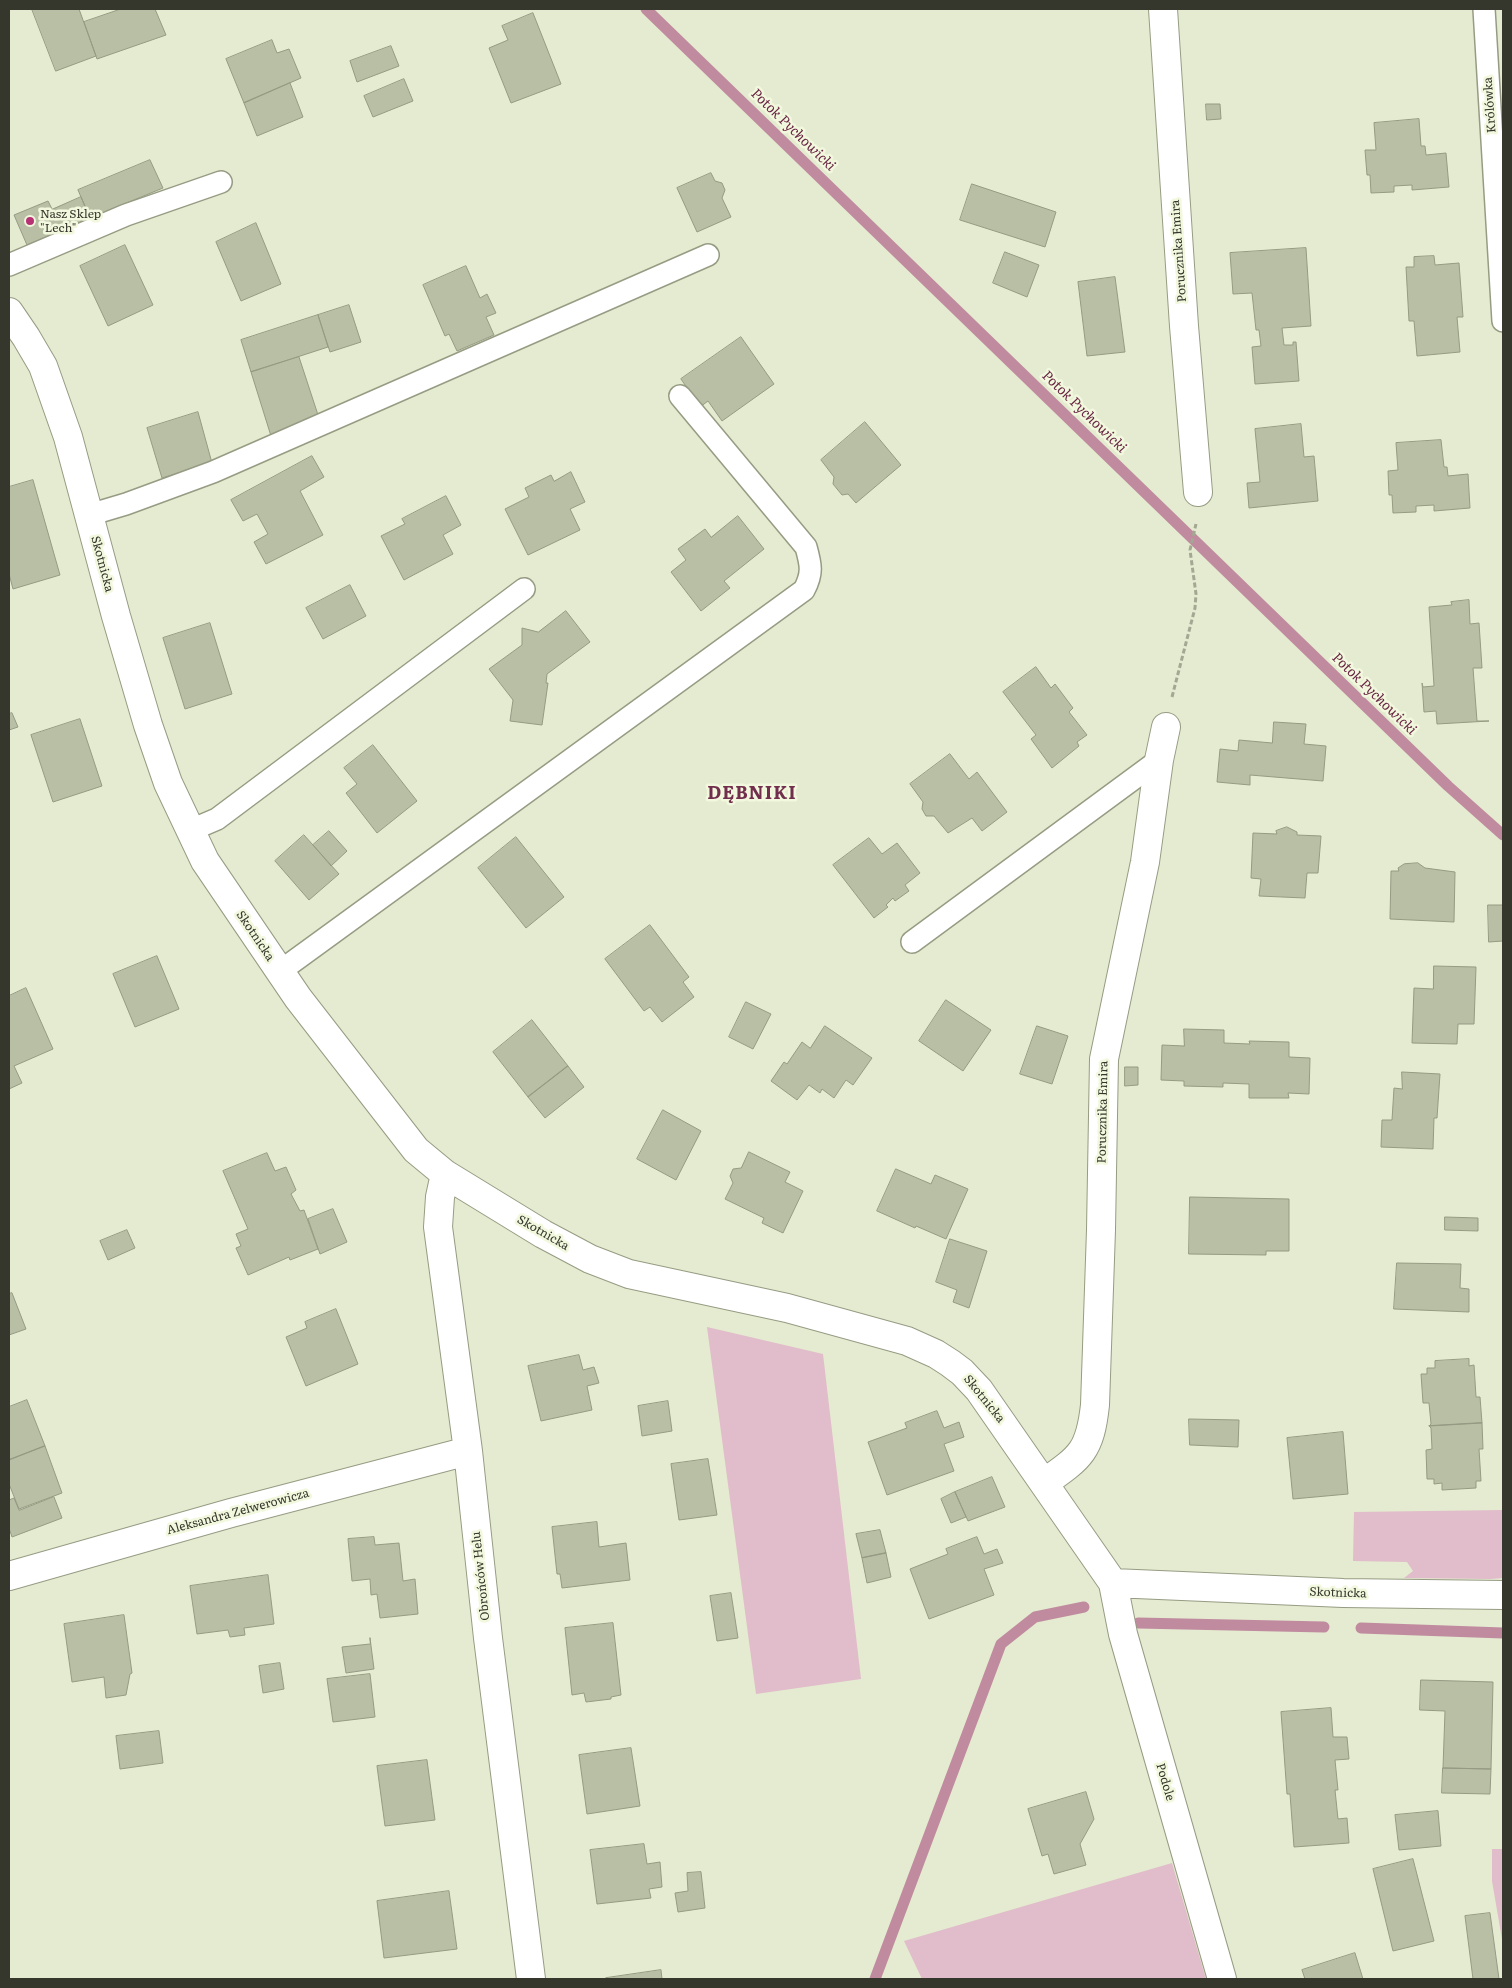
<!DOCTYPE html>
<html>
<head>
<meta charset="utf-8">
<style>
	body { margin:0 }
	#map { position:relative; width:1512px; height:1988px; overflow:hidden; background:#e4ebd0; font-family:Literata,serif }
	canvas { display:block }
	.frame { position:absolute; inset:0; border:10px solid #35372d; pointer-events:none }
</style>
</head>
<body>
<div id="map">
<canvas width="1512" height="1988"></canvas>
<div class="frame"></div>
</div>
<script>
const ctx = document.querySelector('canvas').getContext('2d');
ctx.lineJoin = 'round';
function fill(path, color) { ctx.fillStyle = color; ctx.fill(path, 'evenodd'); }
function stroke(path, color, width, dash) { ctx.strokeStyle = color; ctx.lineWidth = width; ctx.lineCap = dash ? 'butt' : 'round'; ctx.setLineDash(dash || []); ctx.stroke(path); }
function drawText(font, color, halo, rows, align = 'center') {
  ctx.font = font + ' Literata,serif'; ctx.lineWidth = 5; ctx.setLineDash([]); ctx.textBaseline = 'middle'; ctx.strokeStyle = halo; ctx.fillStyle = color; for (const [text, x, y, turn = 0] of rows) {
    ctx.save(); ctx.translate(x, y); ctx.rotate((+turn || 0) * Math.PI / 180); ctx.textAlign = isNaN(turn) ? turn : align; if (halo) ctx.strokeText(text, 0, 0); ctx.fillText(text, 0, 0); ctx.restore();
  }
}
const green = new Path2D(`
	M707 1327 823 1354 861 1679 756 1694Z
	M1503 1510V1578L1491 1579 1404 1578 1413 1571 1407 1562 1353 1561 1354 1512Z
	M1492 1849H1503V1945L1492 1881Z
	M1172 1863 1206 1979H922L904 1941Z`);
const stream = new Path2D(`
	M646 9 1448 786 1503 835
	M1138 1623 1324 1627
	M1361 1628 1503 1633
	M875 1979 1001 1644 1035 1617 1084 1607`);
const building = new Path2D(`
	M32 9H79L96 56 56 71Z
	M121 9H155L166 35 97 59 84 22Z
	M533 13 561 84 511 103 489 48 508 40 502 26Z
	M272 40 277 53 289 49 301 78 244 103 226 59Z
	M391 46 399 66 357 82 350 61Z
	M404 79 413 101 373 117 364 96Z
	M290 83 303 117 257 136 244 103Z
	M1206 104H1220L1221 119 1207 120Z
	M1419 119 1421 146H1425L1426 155 1446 153 1449 187 1412 190V185L1394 186V192L1371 193 1370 175H1367L1365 150H1376L1374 123Z
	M150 160 163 188 90 218 78 190Z
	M711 173 715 181 722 183 725 190 722 198 731 217 697 232 677 188Z
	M972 184 1056 212 1045 247 960 220Z
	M81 197 90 218 27 245 14 215 48 201 52 209Z
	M256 223 281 284 241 301 216 242Z
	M125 245 153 305 108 326 80 266Z
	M1306 248 1311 326 1282 328 1284 345H1293V342H1296L1299 381 1255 384 1252 347 1261 346 1259 330H1256L1252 293 1233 294 1230 253Z
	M1005 252 1039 265 1027 297 993 283Z
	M1434 256 1435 265 1459 263 1463 317H1457L1460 352 1417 356 1414 321H1409L1406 267H1414V257Z
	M466 266 480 298 487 294 496 313 486 317 494 335 457 351 449 334 445 336 423 285Z
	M1115 277 1125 352 1087 356 1078 282Z
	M349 305 361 342 330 352 318 315Z
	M318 315 328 347 251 372 241 340Z
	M741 337 774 384 722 421 708 401 700 407 681 379Z
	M299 357 320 421 271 436 251 372Z
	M198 412 212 463 162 478 147 428Z
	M865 422 901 465 856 503 848 494 842 495 833 484 834 477 821 460Z
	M1301 424 1304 457 1314 456 1318 501 1249 508 1247 483 1260 482 1255 429Z
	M1441 440 1444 467H1447L1448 476 1468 474 1470 508 1434 511V505L1416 506V512L1393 513 1392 495H1389L1388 471 1398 470 1396 443Z
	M312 456 324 477 300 491 323 535 266 564 254 542 268 534 257 514 243 521 231 500Z
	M571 472 585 502 570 509 580 530 528 555 505 509 529 497 525 488 551 475 554 481Z
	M33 480 60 575 13 589 9 574V487Z
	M446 496 461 525 443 535 453 554 404 580 381 536 405 524 402 519Z
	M738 516 764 549 724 581 730 588 701 611 671 572 686 560 678 549 705 529 711 537Z
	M350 585 366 616 323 639 306 608Z
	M1469 600 1470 624 1479 623 1482 668H1473L1477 721H1489L1437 724 1436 711 1424 712 1422 683 1423 687 1434 686 1429 607 1452 605 1451 602Z
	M566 611 590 642 547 674 546 683H548L542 725 510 721 513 700 489 669 522 645V628L538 632Z
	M210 623 232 694 185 709 163 638Z
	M1036 667 1051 688 1055 684 1073 708 1069 712 1087 735 1077 742 1079 746 1052 768 1031 739 1036 735 1003 692Z
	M12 713 18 727 9 730V714Z
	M80 719 102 786 53 802 31 735Z
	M1274 722 1306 724 1304 744 1326 746 1323 781 1250 775V785L1217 782 1220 749 1238 751 1239 740 1272 743Z
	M373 745 417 801 377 833 346 793 357 784 344 768Z
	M950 754 969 779 977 772 1007 812 982 831 972 818 948 833 934 816H926L922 809 923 802 910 784Z
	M1287 827 1297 832V835L1321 836 1318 873H1307L1305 898 1259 896 1261 879 1251 878 1253 833 1277 834 1276 831Z
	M329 831 347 851 331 866 313 845Z
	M304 835 339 874 309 900 275 861Z
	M516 837 564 897 526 928 478 868Z
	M869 838 882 854 897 843 920 873 905 885 909 891 895 901 893 898 886 905 888 907 874 918 833 865Z
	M1418 863 1425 868 1455 872 1454 922 1390 919 1391 871H1399L1398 868 1404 864Z
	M1488 905H1503V941L1489 942Z
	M650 925 689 977 683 982 694 997 662 1022 650 1007 644 1011 605 959Z
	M157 956 179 1009 135 1027 113 974Z
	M1434 966 1476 967 1474 1024H1458L1457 1044 1412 1043 1414 988 1433 989Z
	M26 988 53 1049 14 1066 22 1083 9 1089V996Z
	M946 1000 991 1030 963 1071 919 1041Z
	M746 1002 771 1014 753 1049 729 1037Z
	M532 1020 568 1066 528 1097 493 1052Z
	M825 1026 872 1058 853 1085 846 1080 834 1098 822 1089 820 1093 809 1085 797 1100 771 1081 784 1062 787 1064 802 1042 810 1048Z
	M1037 1026 1068 1036 1052 1084 1020 1074Z
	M1184 1029 1224 1030V1043L1250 1044 1249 1041 1289 1042V1057L1310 1058 1309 1094 1288 1093 1289 1098H1249V1084L1223 1083V1087L1184 1086V1081L1161 1080 1162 1045 1184 1046Z
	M568 1066 584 1087 545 1118 528 1097Z
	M1125 1067H1138V1085L1125 1086Z
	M1402 1072 1440 1074 1437 1118H1434L1433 1149 1381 1147 1382 1120H1392L1394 1088 1402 1089Z
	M663 1110 701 1131 676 1180 637 1159Z
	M749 1152 790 1172 785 1182 803 1191 783 1233 762 1223 764 1218 725 1199 733 1183 730 1176 733 1169 741 1168Z
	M267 1153 275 1171 286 1167 296 1190 291 1194 300 1211 304 1210 318 1249 290 1260 289 1257 248 1275 236 1248 241 1246 236 1234 248 1229 223 1171Z
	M896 1169 931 1184 935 1175 968 1189 946 1239 916 1226 915 1228 877 1211Z
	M1190 1197 1289 1199V1251H1266V1255L1189 1254Z
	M333 1209 347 1242 320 1254 308 1219Z
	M1445 1217 1478 1218V1231L1445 1230Z
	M127 1230 135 1248 108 1260 100 1241Z
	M950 1239 987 1251 969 1308 953 1302 957 1290 936 1282Z
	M1397 1263 1461 1264 1460 1288 1469 1289V1312L1394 1309Z
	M12 1293 26 1329 9 1335V1294Z
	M336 1309 358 1364 306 1386 286 1337 307 1328 305 1322Z
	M579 1355 583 1370 594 1367 599 1383 587 1386 592 1410 541 1421 528 1366Z
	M1469 1359V1366L1474 1365 1476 1397H1480L1482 1423 1429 1426 1431 1424 1429 1403H1423L1421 1374H1427V1368H1435V1361Z
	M27 1400 45 1446 9 1460V1407Z
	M668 1401 672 1431 642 1436 638 1406Z
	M937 1411 944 1428 959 1422 964 1437 944 1444 954 1471 887 1495 868 1442 907 1428 905 1423Z
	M1189 1419 1239 1420 1238 1447 1190 1445Z
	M1482 1423 1483 1449H1479L1481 1481H1476V1488L1442 1490V1483L1434 1484V1479H1427L1426 1450 1432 1449 1431 1428 1429 1426Z
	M1343 1432 1348 1494 1293 1499 1287 1438Z
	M45 1446 62 1493 19 1509 9 1484V1460Z
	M708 1459 717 1515 679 1520 671 1464Z
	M992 1477 1005 1507 968 1521 955 1492Z
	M955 1492 966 1517 951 1523 941 1499Z
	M54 1497 62 1518 12 1537 9 1528V1500L14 1498 19 1510Z
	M597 1522 599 1547 626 1543 630 1580 562 1588 560 1574H557L552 1527Z
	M880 1530 886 1553 862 1558 856 1534Z
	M374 1537 375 1545 399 1543 403 1581 415 1579 418 1614 380 1618 377 1594 371 1595 370 1579 352 1581 348 1539Z
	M977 1537 984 1554 997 1549 1003 1563 984 1569 994 1595 929 1619 910 1569 948 1554 946 1549Z
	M886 1553 891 1577 867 1583 862 1558Z
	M268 1575 274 1624 244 1628 245 1635 230 1637 228 1630 197 1634 190 1586Z
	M731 1593 738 1638 717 1641 710 1596Z
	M124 1615 132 1673 130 1674 126 1695 106 1698 104 1677 72 1682 64 1624Z
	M613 1623 621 1695 611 1697V1699L586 1702 584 1693 572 1695 565 1628Z
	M370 1638 374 1669 346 1673 342 1647 370 1644Z
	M280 1663 284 1689 263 1693 259 1666Z
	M370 1674 375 1717 333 1722 327 1679Z
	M1421 1680 1493 1682 1491 1769 1443 1768 1445 1711 1420 1710Z
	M1331 1708 1333 1737H1347L1349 1759 1335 1760 1338 1790H1335L1338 1819 1347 1818 1349 1843 1294 1847 1290 1794H1287L1281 1712Z
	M159 1731 163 1763 120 1769 116 1736Z
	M631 1748 640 1806 587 1814 579 1755Z
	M427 1760 435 1820 385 1826 377 1766Z
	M1443 1768 1491 1769 1490 1794 1442 1793Z
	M1086 1792 1094 1819 1080 1844 1086 1865 1054 1874 1048 1854 1042 1856 1028 1809Z
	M1438 1811 1441 1846 1399 1850 1395 1815Z
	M644 1844 647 1864 660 1862 662 1887 649 1889 651 1898 597 1904 590 1850Z
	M1413 1859 1434 1941 1393 1951 1373 1869Z
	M701 1872 705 1908 678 1912 675 1893 688 1891 687 1873Z
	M449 1891 457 1949 384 1958 377 1901Z
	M1490 1913 1499 1979H1473L1465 1916Z
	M1355 1953 1363 1979H1305L1302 1970Z
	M661 1970 662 1979H607L606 1978Z`);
const path = new Path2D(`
	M1172 697 1195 608 1196 594 1190 550 1196 524`);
const lane = new Path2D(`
	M1484 9 1503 321
	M9 265 126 215 221 182
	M89 515 126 504 213 472 708 255
	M189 831 217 819 524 589
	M912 942 1159 760
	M279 972 804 590C813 573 811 565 806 547L680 396`);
const street = new Path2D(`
	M1163 9 1184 326 1198 492
	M9 312 26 337 43 366 49 383 68 437 116 616 148 725 168 783 205 861 298 998 416 1150 445 1174 543 1234 590 1259 629 1274 787 1308 907 1341 936 1354 950 1363 962 1372 979 1390 1113 1583 1343 1593 1503 1595
	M445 1174 440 1197 438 1227 468 1451 488 1638 531 1979
	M1044 1483C1081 1457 1090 1451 1095 1405L1101 1230 1104 1059 1145 862 1159 760 1166 727
	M9 1576 231 1513 468 1451
	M1113 1583 1123 1634 1222 1979`);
const markers = [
	[30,221,5,"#b73275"]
];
const streetNames = [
	["Królówka",1490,105,-94],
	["Porucznika Emira",1179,251,-94],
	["Skotnicka",102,564,75],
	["Skotnicka",255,936,56],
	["Porucznika Emira",1103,1112,-89],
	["Skotnicka",543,1233,30],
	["Skotnicka",984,1399,51],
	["Aleksandra Zelwerowicza",238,1512,-15],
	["Obrońców Helu",481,1576,-96],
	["Skotnicka",1338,1593,2],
	["Podole",1165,1782,74]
];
const poiNames = [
	["Nasz Sklep",40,214],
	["\"Lech\"",40,228]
];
const waterNames = [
	["Potok Pychowicki",793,130,44],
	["Potok Pychowicki",1084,412,44],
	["Potok Pychowicki",1374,694,44]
];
const districtNames = [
	["DĘBNIKI",752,794]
];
fill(green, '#e1bcca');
stroke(stream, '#c08b9f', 11);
fill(building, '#b9bfa5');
stroke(building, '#959b82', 1);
stroke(lane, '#969c83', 24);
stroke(street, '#969c83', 30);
stroke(path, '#a3a893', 3, [5, 2.5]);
stroke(lane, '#fff', 21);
stroke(street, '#fff', 28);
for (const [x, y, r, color] of markers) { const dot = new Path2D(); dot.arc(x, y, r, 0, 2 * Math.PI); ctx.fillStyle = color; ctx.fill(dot); stroke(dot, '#f2f8dd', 2); }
drawText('12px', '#35372d', '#f2f8dd', streetNames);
drawText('12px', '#35372d', '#f2f8dd', poiNames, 'left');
drawText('italic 14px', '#682644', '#f2f8dd', waterNames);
ctx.letterSpacing = '1px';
drawText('bold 18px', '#712f4d', '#f2f8dd', districtNames);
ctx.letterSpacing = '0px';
</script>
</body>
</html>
